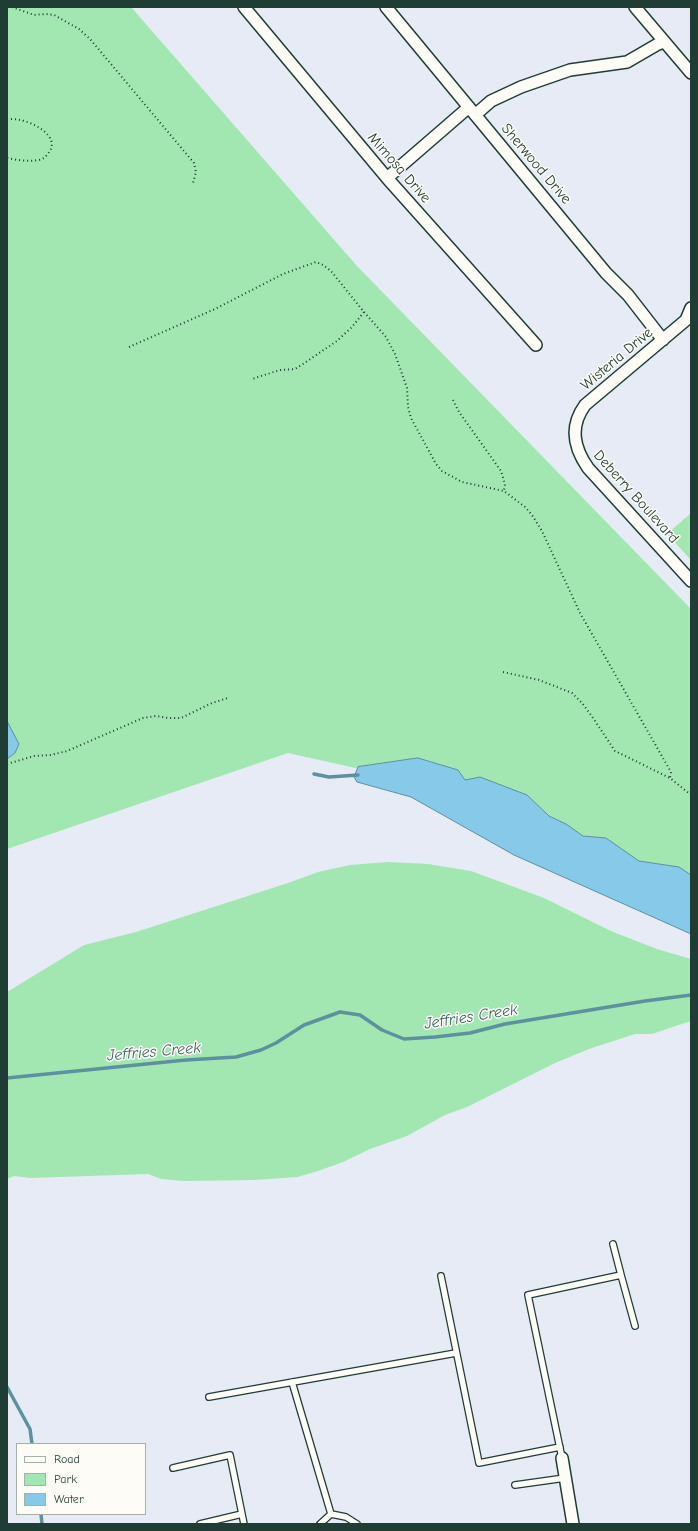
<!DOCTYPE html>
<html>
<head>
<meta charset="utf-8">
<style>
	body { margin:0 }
	#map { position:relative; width:698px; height:1531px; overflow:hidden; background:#e7ebf6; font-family:"Comic Neue",sans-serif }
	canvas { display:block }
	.frame { position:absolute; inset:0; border:8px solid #1f3d34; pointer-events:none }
	.legend { position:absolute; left:16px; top:1443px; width:130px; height:72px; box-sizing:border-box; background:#fdfcf7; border:1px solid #a4b0a9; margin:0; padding:5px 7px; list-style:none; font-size:12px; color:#1f3d34 }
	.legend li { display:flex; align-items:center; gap:8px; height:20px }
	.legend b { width:20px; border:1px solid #a4b0a9 }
</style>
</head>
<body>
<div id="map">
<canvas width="698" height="1531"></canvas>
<div class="frame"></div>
<ul class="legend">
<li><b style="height:5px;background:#fdfcf7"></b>Road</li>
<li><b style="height:11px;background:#a2e7b2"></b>Park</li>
<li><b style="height:11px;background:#87c9e8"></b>Water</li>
</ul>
</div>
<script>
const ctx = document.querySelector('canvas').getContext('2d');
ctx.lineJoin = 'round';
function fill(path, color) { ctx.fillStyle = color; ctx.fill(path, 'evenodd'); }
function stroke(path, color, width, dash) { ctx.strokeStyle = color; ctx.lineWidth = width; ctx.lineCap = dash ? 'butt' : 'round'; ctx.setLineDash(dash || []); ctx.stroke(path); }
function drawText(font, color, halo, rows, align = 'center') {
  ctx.font = font + ' "Comic Neue",sans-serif'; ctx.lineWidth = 3; ctx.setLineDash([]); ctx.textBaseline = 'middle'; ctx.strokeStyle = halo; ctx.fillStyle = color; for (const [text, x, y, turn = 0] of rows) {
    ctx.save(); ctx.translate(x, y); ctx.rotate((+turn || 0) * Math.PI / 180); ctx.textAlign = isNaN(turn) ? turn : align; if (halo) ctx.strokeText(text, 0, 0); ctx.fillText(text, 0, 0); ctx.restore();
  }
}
const green = new Path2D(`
	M7 7H131L357 266 691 609V906L414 781 288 753 7 849Z
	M691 513V560L667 534Z
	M387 862 428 864 471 871 544 898 611 931 657 949 691 959V1021L652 1034H635L589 1049 555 1063 467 1107 445 1115 407 1136 370 1149 343 1162 318 1171 297 1177 255 1180 184 1181 161 1179 148 1174 30 1178 14 1176 7 1179V992L84 945 136 932 288 883 318 872 350 865Z`);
const water = new Path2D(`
	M7 721 19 744 15 753 7 759Z
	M418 758 458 770 465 780 480 777 527 795 549 816 566 824 583 836 606 838 639 861 679 867 691 875V934L514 855 411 797 357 782 354 777 358 767Z`);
const stream = new Path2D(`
	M314 774 329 777 358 775
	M7 1078 186 1060 236 1057 261 1050 276 1043 304 1025 340 1012 360 1015 382 1030 404 1039 435 1037 470 1033 505 1024 645 1001 691 995
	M7 1387 30 1429 32 1444
	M41 1514 42 1524`);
const path = new Path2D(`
	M12 7 34 15 46 14 54 15 79 29 90 39 194 163 196 172 193 183
	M7 119C11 119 16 119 20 120 32 122 59 135 50 151 47 155 44 160 38 160 29 162 17 160 7 158
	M364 312 386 337 395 354 407 388 408 407 411 418 436 464 442 471 462 482 504 491 525 507 532 515 542 531 580 613 671 772 670 778 691 795
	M129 347 215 309 283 274 316 262 323 265 331 271 364 312 352 327 337 341 303 364 295 369 280 370 252 379
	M453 400 459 412 501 471 505 484 504 491
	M503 672 539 680 572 693 582 703 591 715 615 751 670 778
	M7 764 34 756 51 755 67 751 143 718 156 716 168 718H181L212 703 228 698`);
const lane = new Path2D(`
	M621 1275 635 1326
	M441 1276 479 1463 560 1447
	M292 1382 331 1514
	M209 1397 456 1353
	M562 1458 528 1295 621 1275 613 1244
	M173 1468 230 1455 244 1524
	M515 1485 565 1478
	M331 1514 346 1517 357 1524
	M200 1524 242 1514
	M320 1524 331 1514`);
const street = new Path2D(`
	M244 7 387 178 536 345
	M386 7 606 273 628 295 663 340
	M635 7 691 73
	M475 115 491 101 521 87 570 70 627 62 658 44 664 42
	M387 178 469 107
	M691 308 686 320 585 405C569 427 574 448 588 468L691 581
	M562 1458 573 1524`);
const streetNames = [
	["Sherwood Drive",536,164,50],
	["Mimosa Drive",399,168,49],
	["Wisteria Drive",617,359,-40],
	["Deberry Boulevard",636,497,48]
];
const waterNames = [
	["Jeffries Creek",471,1017,-9],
	["Jeffries Creek",154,1052,-5]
];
fill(green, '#a2e7b2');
fill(water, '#87c9e8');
stroke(water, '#5d91a0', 1);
stroke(stream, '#5d91a0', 3.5);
stroke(lane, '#1f3d34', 8);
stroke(street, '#1f3d34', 14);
stroke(path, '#1f3d34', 2, [1, 3]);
stroke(lane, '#fdfcf7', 5.5);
stroke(street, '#fdfcf7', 11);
drawText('15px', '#1f3d34', '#fdfcf7', streetNames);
drawText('italic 16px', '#396061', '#fdfcf7', waterNames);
</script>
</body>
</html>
